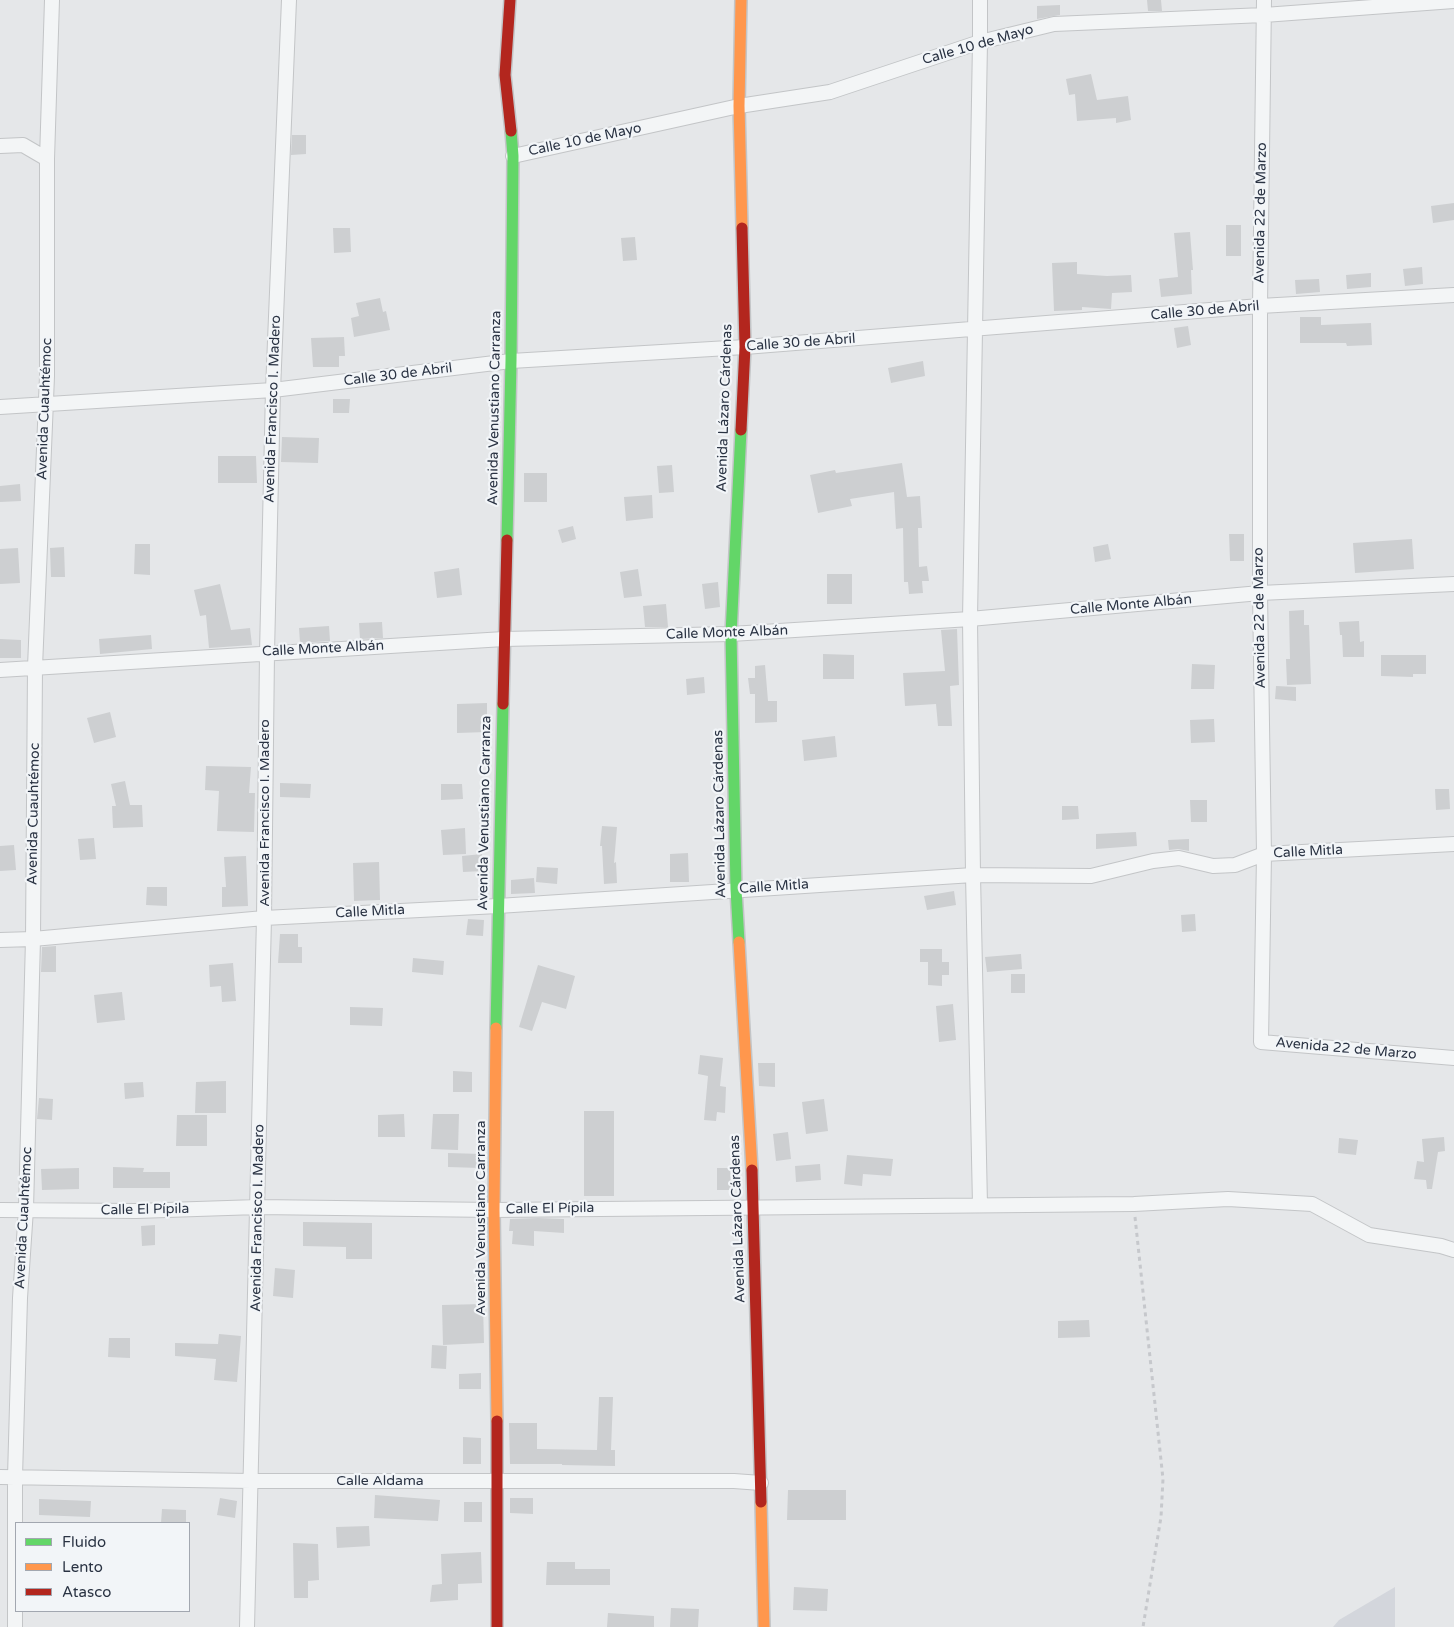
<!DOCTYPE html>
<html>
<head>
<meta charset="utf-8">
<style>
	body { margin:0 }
	#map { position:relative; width:1454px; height:1627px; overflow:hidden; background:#e5e7e9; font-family:"Varela Round",sans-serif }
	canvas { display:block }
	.legend { position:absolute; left:15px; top:1522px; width:175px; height:90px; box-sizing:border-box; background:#f2f5f8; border:1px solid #a2a7b0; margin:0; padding:6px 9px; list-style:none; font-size:15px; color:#2a3343 }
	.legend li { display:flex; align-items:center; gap:10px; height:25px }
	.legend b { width:25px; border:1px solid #a2a7b0 }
</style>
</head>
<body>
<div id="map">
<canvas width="1454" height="1627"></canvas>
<ul class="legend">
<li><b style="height:6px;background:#63d668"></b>Fluido</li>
<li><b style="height:6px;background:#ff974d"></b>Lento</li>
<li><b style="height:6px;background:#b3261e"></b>Atasco</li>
</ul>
</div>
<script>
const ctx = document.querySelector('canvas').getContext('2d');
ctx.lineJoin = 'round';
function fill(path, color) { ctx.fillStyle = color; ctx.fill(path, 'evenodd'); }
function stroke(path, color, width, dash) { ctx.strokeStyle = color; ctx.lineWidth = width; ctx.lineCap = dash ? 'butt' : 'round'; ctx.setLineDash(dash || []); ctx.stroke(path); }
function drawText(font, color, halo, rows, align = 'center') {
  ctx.font = font + ' "Varela Round",sans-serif'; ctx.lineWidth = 4.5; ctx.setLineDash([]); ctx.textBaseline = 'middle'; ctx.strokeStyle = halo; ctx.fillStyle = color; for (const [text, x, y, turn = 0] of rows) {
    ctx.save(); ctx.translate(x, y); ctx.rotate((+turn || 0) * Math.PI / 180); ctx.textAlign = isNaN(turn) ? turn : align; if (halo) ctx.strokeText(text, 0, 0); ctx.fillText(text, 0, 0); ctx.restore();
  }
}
const built = new Path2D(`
	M1395 1587V1627H1333L1339 1620Z`);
const building = new Path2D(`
	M1147 0H1161L1162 11H1148Z
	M1060 5V15L1037 19V6Z
	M1091 74 1097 100 1128 96 1131 120 1116 123V118L1077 121 1075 94 1069 95 1066 79Z
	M292 135H306V154L291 155Z
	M1454 203V220L1433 223 1431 206Z
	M1226 225H1241V256H1226Z
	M333 228H350L351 252 334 253Z
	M1190 232 1193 270H1191L1192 294 1161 297 1159 279 1178 277 1174 233Z
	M635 237 637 260 623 261 621 238Z
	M1077 262V274L1107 276 1131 275 1132 292 1112 293 1111 309 1082 307V310L1054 311 1052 263Z
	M1422 267 1423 284 1405 286 1403 269Z
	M1371 273V287L1347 289 1346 275Z
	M1319 279 1320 292 1296 294 1295 280Z
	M380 298 383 312 386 311 390 330 354 337 351 318 359 316 356 303Z
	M1300 317H1321V325L1371 323 1372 345 1347 346 1346 343H1300Z
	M1188 326 1191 345 1177 348 1174 328Z
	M344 337 345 356H339V367H313L311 338Z
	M923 361 925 376 891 383 888 368Z
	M333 399H350L349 413H333Z
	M282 437 319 438 318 463 281 462Z
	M218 456H256L257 483H218Z
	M902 463 907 497 920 496 922 528H918L919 567 927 566 929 581H922L923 593 909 594 908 582H904L903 528 896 529 894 492 850 499 852 506 818 513 810 475 835 470 836 473Z
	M672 465 674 492 659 493 657 466Z
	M524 473H547V502H524Z
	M20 484 21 501 0 502V486Z
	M652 495 653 518 626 521 624 497Z
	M573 526 576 539 562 543 558 530Z
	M1229 534H1244V561H1230Z
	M1412 539 1414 569 1355 573 1353 543Z
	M135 544H150V575L134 574Z
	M1108 544 1111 559 1095 562 1093 547Z
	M64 547 65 577H51L50 548Z
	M18 548 20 583 0 584V549Z
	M459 568 462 595 437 598 434 572Z
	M638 569 642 596 624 598 620 572Z
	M827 574H852V604H827Z
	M718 582 720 607 705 609 702 584Z
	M220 584 231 630 250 628 252 645 209 648 206 615 200 616 194 590Z
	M666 604 668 627H645L643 606Z
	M1304 610V625H1309L1311 684 1287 685 1286 659H1290L1289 611Z
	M1359 621 1360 642 1364 641V657H1343L1342 635H1340L1339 622Z
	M382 622 383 638 360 639 359 623Z
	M329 626 330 641 300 643 299 628Z
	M957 629 959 685 950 686 952 726H938L936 704 905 706 903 673 945 671 941 630Z
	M151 635 152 649 100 654 99 639Z
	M0 639 21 640V658H0Z
	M823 654 854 655V679H823Z
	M1381 655H1426V674H1413V677L1381 676Z
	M1192 664 1215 665 1214 689H1191Z
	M765 665 768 701H777V722L755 723V694H750L748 678H755V666Z
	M704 677 705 693 687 695 686 679Z
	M1276 686 1296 687V701L1275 699Z
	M487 703V732L457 733V704Z
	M110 712 116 737 94 743 87 718Z
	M1214 719 1215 742 1191 743 1190 720Z
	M835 736 837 757 804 761 802 740Z
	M206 766 251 767 249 793H255L254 832 217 831 219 791 205 790Z
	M125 781 130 805H142L143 827 113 828 112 806H116L111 784Z
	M280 783 311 784 310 798 280 797Z
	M441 784H462L463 799 441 800Z
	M1435 789H1449L1450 809 1436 810Z
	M1190 800H1207V822H1191Z
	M1062 806H1078L1079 819 1062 820Z
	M602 826 617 827 614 863 616 862 617 883 604 884 602 846H600Z
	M465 828 466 854 443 855 441 830Z
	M1136 832 1137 846 1096 849V834Z
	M94 838 96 859 80 860 78 839Z
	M1189 839V851L1178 849 1169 850 1168 840Z
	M14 845 16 870 0 871V846Z
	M688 853 689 882H670V854Z
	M482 854 483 871 463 872 462 856Z
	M246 856 248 906 222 907V887H226L224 857Z
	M379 862 380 900 354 901 353 863Z
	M537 867 558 868 557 884 536 882Z
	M534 878 535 893 511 894V880Z
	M147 887H167V906L146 905Z
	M954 891 956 905 927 910 924 896Z
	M1195 914 1196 931 1182 932 1181 915Z
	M468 919 484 920 483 936 466 935Z
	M280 934H298V947H302V963H278Z
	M56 946V972H41L42 947Z
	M920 949H942V962H949V975H942V986L928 985V962H920Z
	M1021 954 1022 969 987 972 985 957Z
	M413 958 444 961 443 975 412 972Z
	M233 963 236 1001 222 1002 221 986 210 987 209 965Z
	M538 965 575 976 566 1009 542 1002 532 1031 519 1027Z
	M1011 974H1025V993H1011Z
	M122 992 125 1020 97 1023 94 995Z
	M953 1004 956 1040 939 1042 936 1006Z
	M350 1007 383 1008 382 1026 350 1025Z
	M700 1055 723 1058 720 1086 726 1087 725 1113 717 1112 716 1121 704 1120 708 1076 698 1074Z
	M758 1063H775V1087L759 1086Z
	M453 1071 472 1072V1092H453Z
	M226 1081V1113H195L196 1082Z
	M143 1082 144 1097 125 1099 124 1083Z
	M39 1098 53 1099 52 1120 37 1119Z
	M824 1099 828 1131 806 1134 802 1102Z
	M584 1111H614V1196H584Z
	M404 1114 405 1137H378V1115Z
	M433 1114H459L458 1150 431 1149Z
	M177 1115H207V1146H176Z
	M788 1132 791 1159 776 1161 773 1134Z
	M1444 1137 1445 1151 1438 1152 1432 1189H1427L1426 1180 1414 1179 1417 1161 1424 1162 1422 1139Z
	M1339 1138 1358 1140 1356 1155 1338 1153Z
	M448 1153 482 1154 481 1168 448 1167Z
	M847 1155 893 1159 891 1176 863 1174 862 1186 844 1184Z
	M820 1164 821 1180 796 1182 795 1166Z
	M113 1167 144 1168 143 1172H170V1188H113Z
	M79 1168V1189L42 1190 41 1169Z
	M717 1168H730L731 1190H717Z
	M538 1218 564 1219V1233L534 1231V1246L512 1244 513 1231H509L510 1219Z
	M303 1222 372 1223V1259H346V1247L303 1246Z
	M155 1225V1245L142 1246 141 1226Z
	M275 1268 295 1270 293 1298 273 1296Z
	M483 1304 484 1343 443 1345 442 1305Z
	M1089 1320 1090 1337 1058 1338V1321Z
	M219 1334 241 1336 237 1382 214 1380 216 1359 175 1356V1343L218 1344Z
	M109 1338H130V1358L108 1357Z
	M432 1345 447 1346 446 1369 431 1368Z
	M481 1373V1389H459V1374Z
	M599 1397H613L611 1450H615V1466L562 1465V1464H510L509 1423H537V1449L597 1450Z
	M463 1437 481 1438V1464H463Z
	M788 1490H846V1520H787Z
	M375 1495 440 1500 438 1521 374 1518Z
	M220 1498 237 1501 235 1518 217 1515Z
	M510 1498H533V1514L510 1513Z
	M39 1499 91 1501 90 1517 39 1515Z
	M464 1502H482V1522H464Z
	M162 1509 186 1510V1523H161Z
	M369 1526 370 1546 337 1548 336 1527Z
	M293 1543 318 1544 319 1580 308 1581V1598H294Z
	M481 1552 482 1583 458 1584V1600L430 1602 432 1585 442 1584 441 1554Z
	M547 1562H575V1569H610V1585H546Z
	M794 1587 828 1589 827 1611 793 1610Z
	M671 1608 699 1609 698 1627H670Z
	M608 1613 654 1616V1627H607Z`);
const path = new Path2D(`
	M1135 1217 1163 1479 1161 1517 1143 1627`);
const street = new Path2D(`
	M980 0V42L970 619 973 875 980 1205
	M1264 0 1260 306V593L1264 854 1261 1042 1454 1058
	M0 146 23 145 47 159
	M513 156 739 106 830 92 980 42 1054 24 1264 15 1454 1
	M0 407 273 390 511 361 745 347 1260 306 1454 295
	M0 670 504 639 731 634 970 619 1260 593 1454 584
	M0 940 33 939 264 918 498 906 973 875 1091 876 1153 861 1179 858 1213 866 1235 865 1264 854 1454 844
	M0 1210 136 1211 258 1207 494 1210 1134 1204 1228 1199 1312 1204 1369 1235 1441 1246 1454 1250
	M0 1477 251 1481H734L761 1483
	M15 1627V1477L20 1298 26 1209 33 939 35 667 47 376V159L52 0
	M247 1627 264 918 267 653 273 390 289 0`);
const fast = new Path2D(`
	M507 540 511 361 513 156 511 131
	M739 942 736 889 731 634 741 430
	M496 1028 503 704`);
const slow = new Path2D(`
	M741 0 739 106 742 228
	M739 942 752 1170
	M496 1028 494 1210 497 1421
	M761 1502 764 1627`);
const jam = new Path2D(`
	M510 0 505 75 511 131
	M741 430 745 347 742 228
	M503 704 507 540
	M752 1170 761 1502
	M497 1627V1421`);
const streetNames = [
	["Calle 10 de Mayo",978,45,-16],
	["Calle 10 de Mayo",585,140,-12],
	["Avenida 22 de Marzo",1261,213,-89],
	["Calle 30 de Abril",1205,311,-5],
	["Calle 30 de Abril",801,343,-4],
	["Calle 30 de Abril",398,375,-7],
	["Avenida Venustiano Carranza",495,408,-89],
	["Avenida Lázaro Cárdenas",725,408,-88],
	["Avenida Cuauhtémoc",45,409,-88],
	["Avenida Francisco I. Madero",273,409,-88],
	["Calle Monte Albán",1131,605,-5],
	["Avenida 22 de Marzo",1260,618,-91],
	["Calle Monte Albán",727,633,-2],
	["Calle Monte Albán",323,649,-3],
	["Avenida Francisco I. Madero",265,813,-90],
	["Avenida Venustiano Carranza",485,813,-89],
	["Avenida Cuauhtémoc",34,814,-89],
	["Avenida Lázaro Cárdenas",720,814,-91],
	["Calle Mitla",1308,852,-3],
	["Calle Mitla",774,887,-4],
	["Calle Mitla",370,912,-3],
	["Avenida 22 de Marzo",1346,1049,5],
	["Calle El Pípila",550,1209,-1],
	["Calle El Pípila",145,1210,-1],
	["Avenida Cuauhtémoc",24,1218,-87],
	["Avenida Francisco I. Madero",258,1218,-89],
	["Avenida Venustiano Carranza",481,1218,-90],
	["Avenida Lázaro Cárdenas",738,1219,-92],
	["Calle Aldama",380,1481]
];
fill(built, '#d3d6dc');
fill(building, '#cdcfd1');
stroke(street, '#c3c5c7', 16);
stroke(fast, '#c3c5c7', 14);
stroke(slow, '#c3c5c7', 14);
stroke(jam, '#c3c5c7', 14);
stroke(path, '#c6c8cc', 3, [4, 4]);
stroke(street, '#f3f5f6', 14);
stroke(fast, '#63d668', 11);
stroke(slow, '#ff974d', 11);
stroke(jam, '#b3261e', 11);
drawText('14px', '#2a3343', '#f2f5f8', streetNames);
</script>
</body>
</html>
